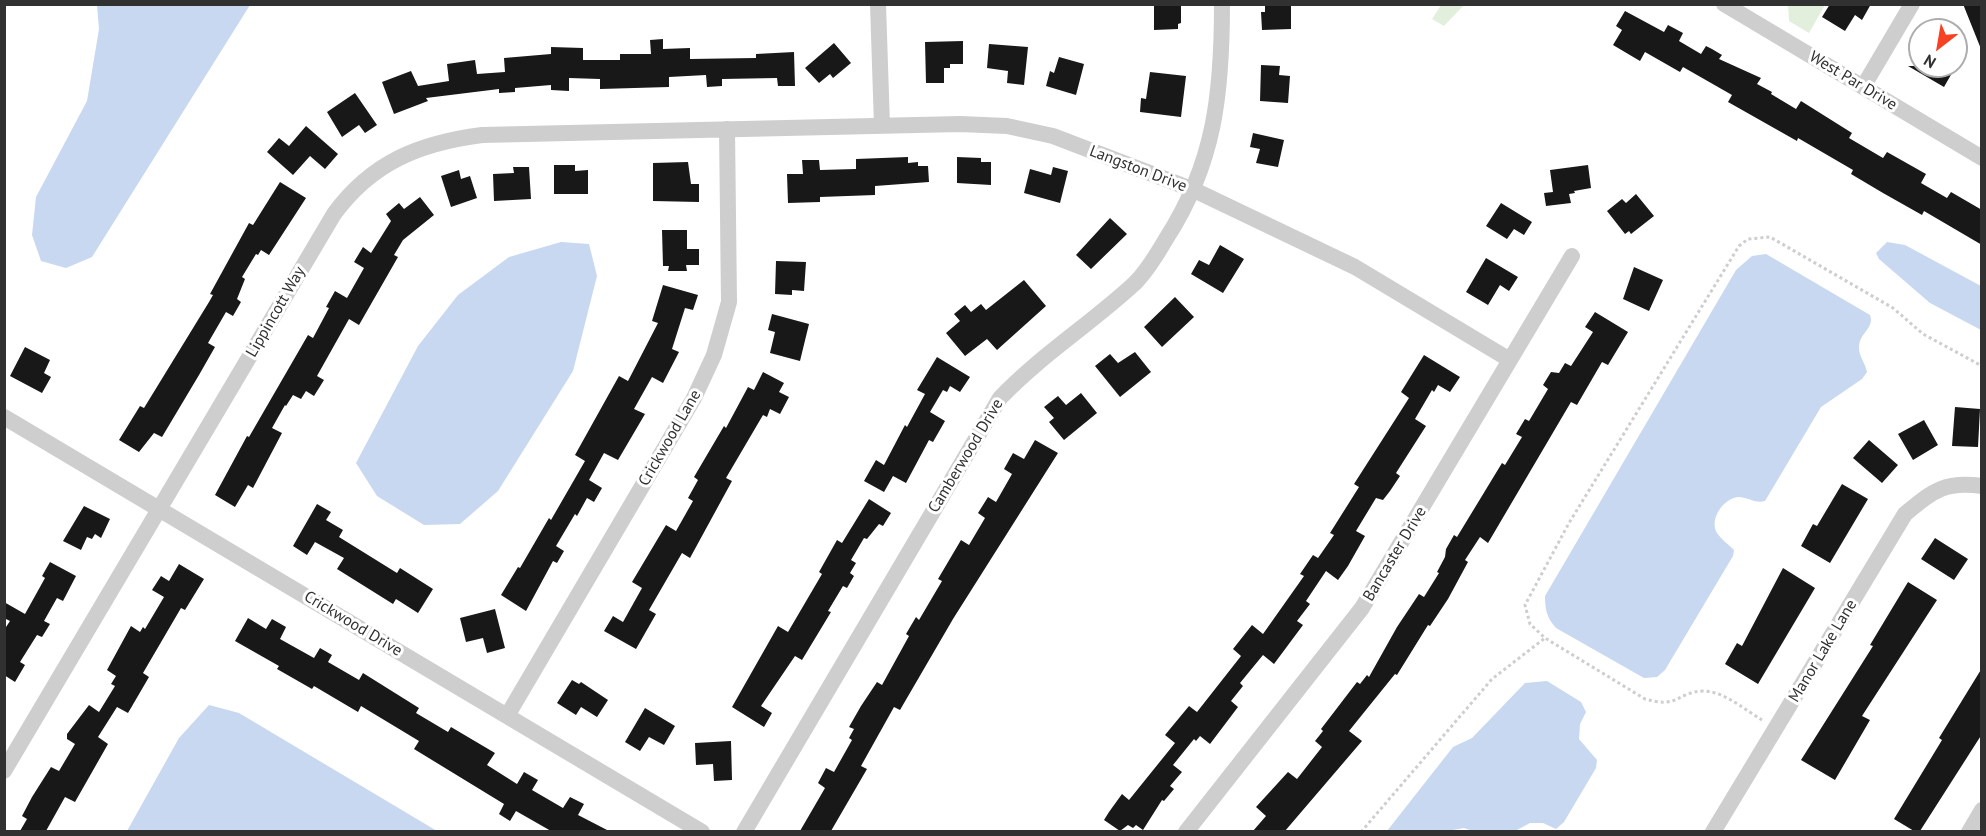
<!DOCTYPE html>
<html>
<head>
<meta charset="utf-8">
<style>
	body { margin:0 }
	#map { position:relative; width:1986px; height:836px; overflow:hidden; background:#fff; font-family:"PT Sans",sans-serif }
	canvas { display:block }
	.frame { position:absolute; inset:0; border:6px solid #313131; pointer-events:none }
	.north { position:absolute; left:1908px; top:18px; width:60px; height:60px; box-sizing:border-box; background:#fff; border:2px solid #adadad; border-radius:50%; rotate:211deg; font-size:16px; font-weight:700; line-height:24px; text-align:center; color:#313131 }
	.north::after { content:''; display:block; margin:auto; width:21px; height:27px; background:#f74123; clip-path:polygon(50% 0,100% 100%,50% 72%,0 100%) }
</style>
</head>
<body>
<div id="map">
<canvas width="1986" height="836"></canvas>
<div class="frame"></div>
<div class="north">N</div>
</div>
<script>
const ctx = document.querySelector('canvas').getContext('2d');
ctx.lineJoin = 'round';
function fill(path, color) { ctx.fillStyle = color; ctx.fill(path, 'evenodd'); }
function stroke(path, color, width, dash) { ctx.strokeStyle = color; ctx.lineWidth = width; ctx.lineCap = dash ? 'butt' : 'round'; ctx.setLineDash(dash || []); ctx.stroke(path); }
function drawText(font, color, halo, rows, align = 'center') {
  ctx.font = font + ' "PT Sans",sans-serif'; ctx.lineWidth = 6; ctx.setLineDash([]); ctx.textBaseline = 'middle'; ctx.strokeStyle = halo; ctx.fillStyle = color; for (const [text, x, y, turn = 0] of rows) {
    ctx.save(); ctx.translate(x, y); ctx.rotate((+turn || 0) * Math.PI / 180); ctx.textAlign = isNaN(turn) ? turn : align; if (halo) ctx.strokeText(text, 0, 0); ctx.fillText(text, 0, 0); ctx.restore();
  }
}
const green = new Path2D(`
	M1441 5V4L1464 5 1444 26 1432 19Z
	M1788 5V4L1825 5 1809 33 1789 21Z`);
const water = new Path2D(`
	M97 5H250L92 257 66 268 41 261 32 235 36 197 87 101 99 29Z
	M561 242 589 244 597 276 573 371 498 491 460 524 424 525 377 496 356 463 418 346 458 295 509 257Z
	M1887 242 1905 245 1981 286V330L1930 303 1879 259 1876 253Z
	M1766 254 1870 315C1874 326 1864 331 1860 341 1856 354 1865 361 1867 372L1862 379 1821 407 1765 501C1755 504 1748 497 1738 497 1723 499 1709 519 1717 533 1721 539 1729 545 1734 550L1733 556 1665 670 1657 677 1644 678 1556 628C1547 618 1545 610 1545 596L1736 270 1752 256Z
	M1547 681 1581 702 1586 712 1580 724 1579 739 1597 760 1596 768 1564 822 1556 829 1543 823H1530L1515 831H1473L1464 828 1447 831H1387L1453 747 1472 738 1525 683Z
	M209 705 239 713 437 831H127L179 738Z`);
const building = new Path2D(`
	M1154 4H1181V23L1178 24V29L1154 30Z
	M1265 4H1291V29L1262 30 1261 12H1265Z
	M1830 4H1871L1862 20 1855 15 1845 31 1822 17Z
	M1963 4H1982V49H1981Z
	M1625 11 1664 32 1668 25 1683 33 1679 41 1701 54 1706 46 1712 49 1722 55 1719 59 1761 78 1757 84 1772 92 1771 94 1796 109 1801 101 1852 133 1849 138 1883 158 1887 152 1926 174 1921 183 1947 198 1951 192 1982 210V245L1924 211 1922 215 1883 193 1851 174 1853 170 1798 138 1797 141 1728 102 1732 95 1683 67 1680 72 1645 52 1640 61 1613 45 1622 30 1616 26Z
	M663 39V49L690 48V59L756 58V54L794 52 795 86H778L777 78 722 79V86L707 87 706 75 669 77V87L600 89V79L569 78V91L551 90V85L515 88V92L499 93V89L426 98 428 101 394 114 382 82 411 71 418 86 449 81 447 64 475 60 477 74 505 72 504 58 551 54V47L583 48V60H620V54H651L650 40Z
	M963 41V64H950V68H944V83H926L925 42Z
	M834 43 851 63 833 78 830 74 819 83 805 68Z
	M989 44 1028 47 1024 85 1007 83 1008 71 987 68Z
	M1059 57 1084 64 1076 95 1046 86 1050 71 1054 73Z
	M1261 65 1280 66 1279 75 1290 76 1288 103 1260 101Z
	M1908 66H1956L1944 87Z
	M1150 72 1186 76 1181 117 1140 112 1141 98 1146 99Z
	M355 93 377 125 365 133 359 125 342 137 327 112Z
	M306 126 338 154 325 169 310 156 293 175 267 152 279 138 289 146Z
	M1253 133 1284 140 1278 167 1256 163 1260 149 1250 147Z
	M908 157V163L918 162V166H928L929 182 875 186V195L820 197V202L788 203 787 174H803L802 160H819L820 170 856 169V159Z
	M957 157 981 158V162H991V185L957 183Z
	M688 162 691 184H699V202L653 201V163Z
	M554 165H575V171L588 170V194H554Z
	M1588 165 1591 188 1574 191 1575 193 1569 194 1571 203 1546 206 1544 193 1553 192 1550 170Z
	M513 167H529L531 199 494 201 493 174 514 173Z
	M1053 167 1068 171 1060 203 1024 193 1030 169 1051 175Z
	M459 170 461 179 470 176 477 198 451 207 441 176Z
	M280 182 306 198 269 255 261 250 258 255 256 254 242 277 245 279 237 299 241 302 233 316 226 312 208 343 215 347 199 375 162 437 154 433 139 452 119 440 140 406 144 408 209 302 213 295 210 294 249 223 253 225Z
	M1636 194 1654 216 1631 234 1629 231 1625 234 1607 211 1622 199 1626 203Z
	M420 197 434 215 403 240 394 255 398 257 359 325 349 319 317 376 324 380 314 396 306 391 301 399 293 395 286 406 285 405 272 428 282 433 253 488 248 485 235 507 215 495 247 436 249 437 308 335 313 338 329 308 326 307 335 291 347 298 364 268 354 262 363 247 371 253 391 221 386 214 399 203 404 209Z
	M1501 203 1532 222 1524 235 1514 229 1507 239 1486 226Z
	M1110 218 1127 234 1091 269 1076 255Z
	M662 230H687V249H699V265H686L687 271H668L669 266H663Z
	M1220 245 1244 259 1223 293 1191 274 1199 260 1209 265Z
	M1486 258 1518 277 1509 291 1500 285 1488 305 1466 292Z
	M776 261 806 262 804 291 792 290V295L775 294Z
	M1634 267 1663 280 1649 311 1623 299Z
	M1024 280 1046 306 997 350 987 339 965 356 946 333 960 321 954 314 965 305 971 312 981 304 986 310Z
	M663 285 698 295 693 310 685 308 672 349 679 352 663 383 652 377 634 409 645 414 618 460 604 453 589 480 602 488 594 502 587 498 577 516 575 514 556 546 564 551 557 563 553 561 526 611 501 595 518 567 520 568 549 518 551 520 585 461 575 455 619 376 628 381 658 323 652 321Z
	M1175 297 1194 317 1162 347 1144 327Z
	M1595 312 1628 332 1608 365 1602 362 1577 405 1571 402 1488 543 1480 537 1465 560 1468 562 1448 599 1430 626 1428 625 1397 675 1395 674 1349 731 1362 741 1285 831H1253L1266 816 1256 807 1288 772 1297 779 1322 747 1315 741 1323 731 1321 729 1357 682 1360 684 1367 675 1369 677 1397 627 1419 594 1424 597 1439 573 1437 572 1445 557 1446 549 1454 535 1457 537 1502 463 1505 465 1522 437 1516 434 1525 419 1529 421 1548 389 1543 385 1551 372 1559 373 1565 363 1571 366 1593 332 1585 327Z
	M772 314 809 324 800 361 770 353 775 332 768 330Z
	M25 347 50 360 44 373 51 377 42 393 10 376Z
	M1135 352 1151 372 1120 397 1095 366 1110 354 1118 363Z
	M1424 355 1460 377 1450 392 1438 385 1434 392 1432 390 1415 419 1426 426 1396 473 1400 476 1390 491 1383 500 1376 498 1356 531 1365 536 1348 566 1338 580 1326 571 1306 601 1310 604 1297 621 1303 625 1274 664 1263 655 1240 683 1243 686 1231 701 1238 707 1210 744 1200 736 1196 741 1194 739 1173 765 1182 772 1170 786 1174 789 1164 801 1162 800 1143 830 1136 825 1133 828 1128 825 1120 831 1104 820 1109 812 1122 794 1129 800 1175 743 1165 735 1189 706 1197 712 1241 656 1233 649 1252 625 1263 634 1304 576 1300 574 1313 555 1318 558 1334 535 1330 533 1359 487 1354 484 1409 398 1401 392Z
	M937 357 970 377 960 392 950 386 947 392 943 390 930 412 945 421 933 442 929 440 906 483 893 476 884 492 864 481 876 460 884 465 905 425 907 427 925 394 917 390Z
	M763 372 784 383 779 392 789 397 780 414 770 409 767 417 763 415 726 478 732 481 690 558 682 553 649 610 656 614 636 649 604 631 613 616 623 622 642 588 632 582 666 525 676 531 693 501 688 498 698 480 694 477 724 426 726 428 748 387 754 390Z
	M1081 393 1097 413 1064 440 1049 422 1054 418 1044 407 1058 396 1066 405Z
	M1955 407 1980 409 1978 447 1952 446Z
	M1924 420 1938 445 1913 460 1898 434Z
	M1035 440 1058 453 953 619 900 710 894 707 861 766 867 769 831 831H800L825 788 818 783 826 768 834 772 852 740 849 738 854 729 849 727 861 706 877 682 882 685 909 636 906 634 916 617 919 620 942 581 938 579 961 540 969 545 985 518 978 513 988 497 996 502 1012 474 1004 469 1013 453 1024 459Z
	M1869 440 1898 465 1882 483 1853 458Z
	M1842 484 1868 499 1830 563 1801 546 1813 524 1817 526Z
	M869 499 891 513 883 526 879 524 867 539 864 538 851 560 856 563 850 573 854 576 847 588 843 586 828 611 831 612 802 660 795 656 761 706 772 713 764 727 732 707 778 626 788 632 822 574 819 572 837 540 842 543Z
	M317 504 331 512 326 520 343 530 339 537 397 573 400 568 433 589 418 613 396 599 393 604 337 569 344 558 315 542 307 555 293 546Z
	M84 506 110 519 101 538 95 534 92 539 87 537 81 550 63 541Z
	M1935 538 1968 559 1954 580 1921 559Z
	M50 562 76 576 63 601 57 598 44 621 50 624 42 637 37 635 20 662 25 665 15 682 4 675V630L10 621 4 618V602L25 614 45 578 42 576Z
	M179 564 204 579 185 610 181 608 143 673 149 677 128 713 117 707 98 737 108 744 75 802 65 797 46 831H20L27 819 22 816 32 797 51 767 59 771 75 744 67 739V734L89 705 99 712 115 686 111 684 116 676 107 670 131 626 140 632 143 627 145 629 164 597 152 590 161 576 169 581Z
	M1783 568 1815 588 1758 684 1725 664 1737 643 1742 646Z
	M1908 582 1937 600 1862 716 1870 720 1835 780 1801 760 1873 646 1870 645Z
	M495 609 505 648 487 653 483 638 466 642 460 618Z
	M248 618 266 629 272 619 286 627 280 639 314 658 320 648 332 655 328 662 359 680 363 673 419 708 416 713 448 732 451 727 495 753 487 765 517 784 524 772 538 780 532 790 563 808 570 797 584 804 578 815 609 831H551L516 811 510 821 499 814 504 804 414 749 419 741 361 706 358 712 314 686 312 689 277 669 279 666 235 641Z
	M1982 668V734L1920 831H1914L1894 819 1942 740 1939 738Z
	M572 680 579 684 581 682 608 700 597 717 581 707 576 715 557 703Z
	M645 708 675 726 664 745 649 737 640 751 625 742Z
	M731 741 732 780 714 781 713 764 696 765 695 743Z`);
const path = new Path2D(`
	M1762 720C1745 710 1724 691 1703 691 1677 692 1679 709 1645 699L1545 638 1530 624 1525 605 1569 523 1739 246 1748 239 1770 237 1893 308 1923 334 1982 366
	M1361 832 1492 679 1545 638`);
const minor = new Path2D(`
	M878 4 882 126
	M1724 4 1982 158
	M1863 87 1912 4
	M4 417 702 832
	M507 716 694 398 714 355 729 302 727 129
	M4 771 334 214C372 162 420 143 482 135L960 124 1007 126 1053 136 1194 190 1355 267 1510 360
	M744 832 1000 398C1041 355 1092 323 1135 283 1148 270 1157 254 1166 239 1215 163 1222 93 1222 4
	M1186 832 1362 608 1572 256
	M1713 832 1905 514C1933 491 1944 481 1982 486
	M1969 832 1982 810`);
const streetNames = [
	["West Par Drive",1853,81,31],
	["Langston Drive",1138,169,21],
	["Lippincott Way",276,312,-60],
	["Crickwood Lane",670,438,-60],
	["Camberwood Drive",966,456,-59],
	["Bancaster Drive",1395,554,-59],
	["Crickwood Drive",353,624,31],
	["Manor Lake Lane",1823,651,-59]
];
fill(green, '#e3efdd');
fill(water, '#c8d8f0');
fill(building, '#181818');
stroke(path, '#cecece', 3, [3, 3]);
stroke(minor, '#cecece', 16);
drawText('16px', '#313131', '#fff', streetNames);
</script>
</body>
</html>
